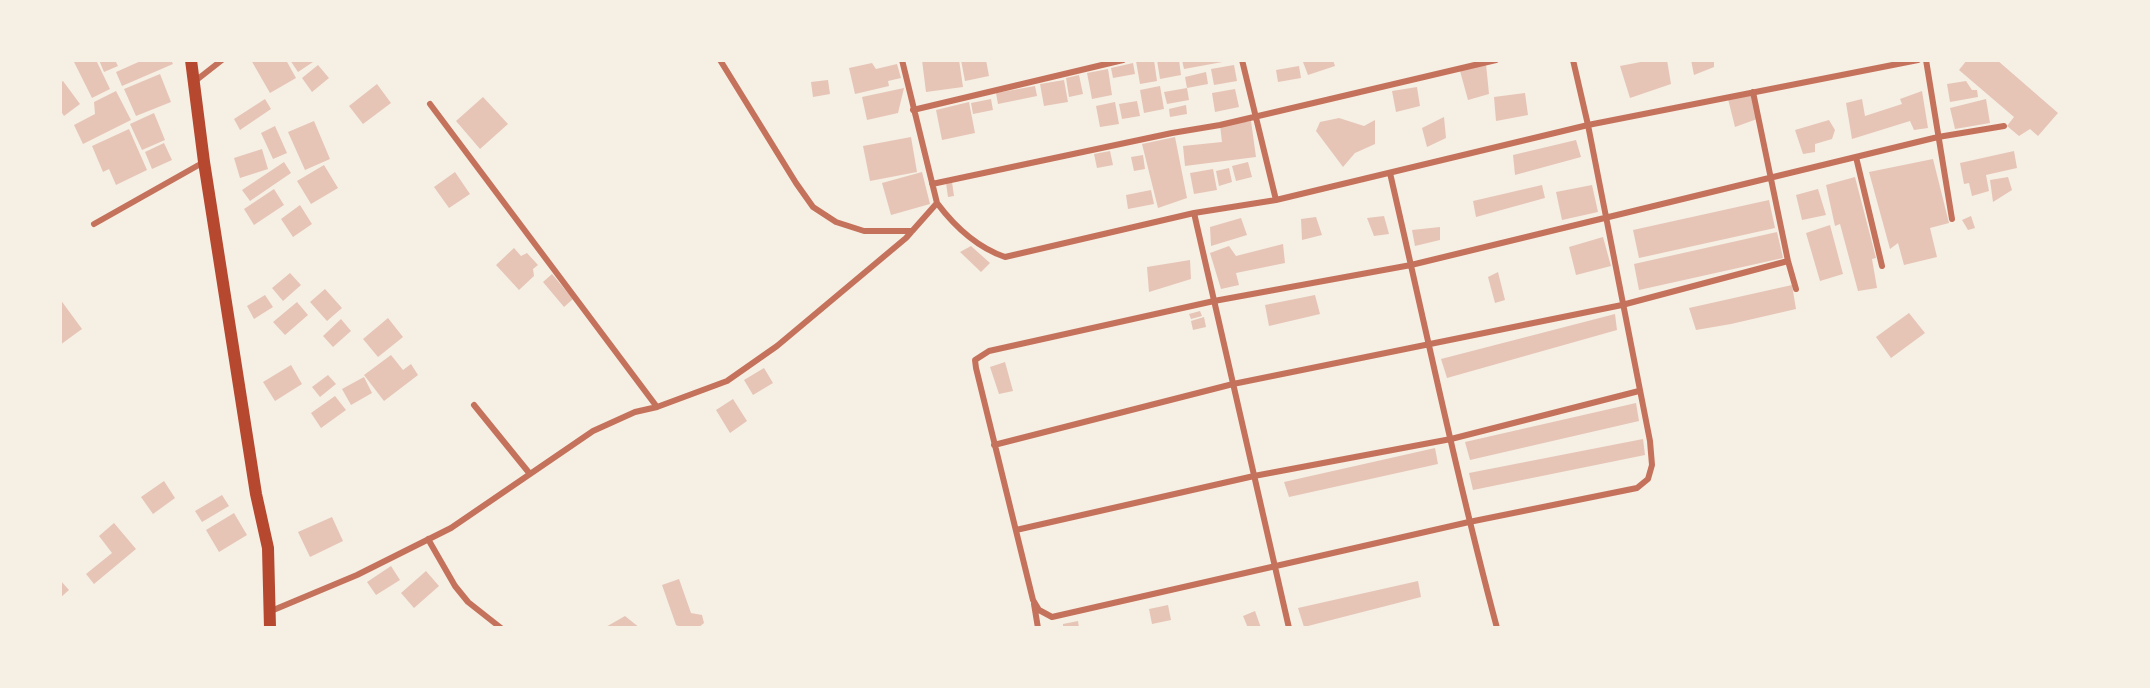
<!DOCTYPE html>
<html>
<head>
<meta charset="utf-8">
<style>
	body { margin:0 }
	#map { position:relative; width:2150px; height:688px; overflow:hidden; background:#f6efe4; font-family:Commissioner,sans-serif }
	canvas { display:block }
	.frame { position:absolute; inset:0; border:62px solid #f6efe4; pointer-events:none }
</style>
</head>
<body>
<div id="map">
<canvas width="2150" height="688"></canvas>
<div class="frame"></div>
</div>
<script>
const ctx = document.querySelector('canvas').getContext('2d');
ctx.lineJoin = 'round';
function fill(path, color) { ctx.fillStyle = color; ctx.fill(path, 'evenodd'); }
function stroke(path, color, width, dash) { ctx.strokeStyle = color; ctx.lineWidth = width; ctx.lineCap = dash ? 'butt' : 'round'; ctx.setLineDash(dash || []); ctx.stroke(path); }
const building = new Path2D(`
	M73 60H96L110 89 92 98Z
	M99 60H115L118 66 104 72Z
	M143 60H171L173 64 122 86 116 72Z
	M251 60H286L296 78 270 93Z
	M290 60H316L298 72Z
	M922 60H959L963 87 926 92Z
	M961 60H986L989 76 965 81Z
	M1144 60H1154L1157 81 1140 84 1136 61Z
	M1157 60H1179L1181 75 1160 79Z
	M1182 60H1227L1228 61 1184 69Z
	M1310 60H1333L1335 66 1308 75 1303 62Z
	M1651 60H1667L1671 84 1630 98 1620 66Z
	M1691 60H1714V67L1694 75Z
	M1967 60H1997L2058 113 2038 136 2030 129 2019 136 2007 126 2014 117 1959 70Z
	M872 63 876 69 897 64 901 78 888 81 889 86 855 94 849 68Z
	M1133 63 1135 74 1113 78 1111 68Z
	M1486 64 1489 94 1468 100 1460 71Z
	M318 65 329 78 312 92 302 78Z
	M1234 65 1237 81 1214 85 1211 69Z
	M1299 66 1301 78 1278 82 1276 70Z
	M1108 69 1112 95 1092 99 1087 73Z
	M1206 72 1208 84 1187 88 1189 100 1167 104 1164 92 1187 88 1185 77Z
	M160 74 171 102 136 116 124 89Z
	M1079 75 1083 94 1069 97 1066 78Z
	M828 80 830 94 813 97 811 82Z
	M1064 80 1068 102 1044 106 1040 84Z
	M63 81 80 104 64 116 60 110V83Z
	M1966 81 1972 90H1977L1978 97 1950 102 1947 84Z
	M377 84 391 103 363 124 349 106Z
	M1035 86 1037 96 998 104 996 93Z
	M1160 86 1164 109 1144 113 1140 90Z
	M1417 87 1420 106 1396 112 1392 91Z
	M904 88 898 113 867 120 862 97Z
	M1235 89 1239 107 1215 112 1212 93Z
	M116 91 131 120 83 144 74 125 95 114 94 102Z
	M1922 91 1928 128 1914 130 1910 121 1852 139 1846 103 1862 99 1865 116 1902 104 1900 99Z
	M1525 93 1528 115 1496 121 1494 97Z
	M1752 94 1757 119 1735 127 1728 99Z
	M483 97 508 124 480 149 456 121Z
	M265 99 271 109 240 130 234 119Z
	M991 99 993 110 973 114 971 103Z
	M1986 99 1990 123 1955 129 1950 108Z
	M1137 101 1140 116 1122 119 1119 104Z
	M969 102 975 133 942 140 936 110Z
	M1115 102 1119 124 1100 127 1096 106Z
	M1186 105 1187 114 1170 117 1169 109Z
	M154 113 165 140 142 150 130 124Z
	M1444 117 1446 138 1427 147 1422 128Z
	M1339 118 1364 126 1375 120V144L1355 153 1343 167 1316 131 1320 122Z
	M1829 120 1835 130 1832 139 1815 144V152L1803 154 1795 130Z
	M314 121 330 159 305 170 288 132Z
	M1251 121 1256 157 1185 166 1183 146 1222 142 1220 125Z
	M275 126 287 153 273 159 261 133Z
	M129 129 147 170 116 185 109 169 103 172 92 146Z
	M911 137 917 172 870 181 863 146Z
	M1175 137 1187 198 1158 208 1142 144Z
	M1576 140 1581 157 1515 175 1513 155Z
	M164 143 172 160 152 169 145 152Z
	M262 149 268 169 240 178 234 158Z
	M1110 151 1113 165 1097 168 1094 154Z
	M2014 151 2017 168 1986 175 1989 191 1972 196 1969 183 1964 184 1960 163Z
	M1143 155 1145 169 1134 171 1131 157Z
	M1933 159 1949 223 1930 228 1937 257 1904 265 1898 243 1890 249 1869 172Z
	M284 162 291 173 250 201 242 190Z
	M1248 162 1252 177 1236 181 1232 166Z
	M324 165 338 188 311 204 297 181Z
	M1229 168 1232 182 1219 186 1216 171Z
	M1213 169 1217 190 1194 194 1190 173Z
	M455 172 470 194 449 208 434 187Z
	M922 172 930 204 891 215 882 183Z
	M1855 177 1876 258 1872 259 1877 288 1858 291 1840 224 1835 226 1826 185Z
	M2008 177 2012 190 1993 202 1990 180Z
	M952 182 954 196 948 197 946 183Z
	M1542 185 1545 198 1476 217 1473 201Z
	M1592 185 1598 212 1562 220 1556 192Z
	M274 189 284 205 254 225 244 209Z
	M1818 189 1826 215 1802 220 1796 195Z
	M1151 190 1154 204 1128 209 1126 195Z
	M1769 200 1775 228 1639 258 1633 230Z
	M300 205 312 224 293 237 281 219Z
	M1384 216 1389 234 1374 236 1367 218Z
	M1971 216 1975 228 1968 230 1962 220Z
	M1316 217 1322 235 1302 240 1301 219Z
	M1241 218 1247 235 1211 246 1210 227Z
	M1830 225 1843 274 1820 281 1806 233Z
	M1440 227V240L1415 246 1412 230Z
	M1777 232 1783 258 1639 290 1634 264Z
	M1603 237 1611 266 1576 275 1569 247Z
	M1283 244 1285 263 1236 273 1239 285 1221 289 1210 253 1229 246 1236 256Z
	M971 246 990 263 981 272 960 252Z
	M514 248 521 256 527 253 538 265 533 269 534 276 519 290 496 265Z
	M1190 260 1191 279 1149 292 1147 267Z
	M1498 272 1505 300 1495 303 1488 277Z
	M290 273 301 285 283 301 272 288Z
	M552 274 573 299 564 307 543 282Z
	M1792 285 1796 309 1731 324 1696 330 1689 308Z
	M325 289 342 308 327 321 310 302Z
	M265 295 273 307 254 319 247 306Z
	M1315 295 1320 314 1269 326 1265 305Z
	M60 299 82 329 60 345Z
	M297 302 308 315 285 335 273 322Z
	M1200 311 1202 316 1191 319 1189 314Z
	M1909 313 1925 333 1891 358 1876 337Z
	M1615 314 1617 330 1447 378 1441 359Z
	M1204 317 1206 327 1193 330 1191 321Z
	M388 318 403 337 378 357 363 339Z
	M341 319 351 331 333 347 323 336Z
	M391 355 403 370 411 364 418 375 384 401 364 375Z
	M1005 362 1013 391 999 394 990 367Z
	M291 365 302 384 275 401 263 382Z
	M764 368 773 383 753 395 744 380Z
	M328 375 336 384 320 397 312 387Z
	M364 377 372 393 351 405 342 389Z
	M335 396 346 410 321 428 311 413Z
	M733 399 747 421 730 433 716 410Z
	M1636 403 1639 421 1470 460 1465 442Z
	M1643 439 1645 455 1473 490 1469 473Z
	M1435 448 1438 464 1289 497 1284 482Z
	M164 481 175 498 153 514 141 497Z
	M222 495 229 506 202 522 195 511Z
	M234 513 247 535 219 552 206 530Z
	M332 517 343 541 310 557 298 532Z
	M114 523 136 549 94 584 86 574 112 553 99 536Z
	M391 566 400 580 376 595 367 582Z
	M426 571 439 586 414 608 401 593Z
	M679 579 691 613 702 615 704 623 698 628H683L676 625 662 585Z
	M60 580 69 590 60 598Z
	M1418 581 1421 597 1304 627 1298 608Z
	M1168 605 1171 620 1152 624 1149 609Z
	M1255 611 1261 628H1248L1243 616Z
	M625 616 640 628H604Z
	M1078 621 1079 628H1063V624Z`);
const minor = new Path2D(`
	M720 60 796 183 813 207 836 222 864 231H912
	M902 60 937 203C955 227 976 247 1005 257L1194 213 1276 200 1588 125 1573 60
	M1242 60 1276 200
	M1918 60 1588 125 1650 441 1652 465 1648 479 1637 488 1469 522 1052 617 1039 610 1033 600 976 368 975 360 989 351 1214 301 1411 265 1938 137 2004 126
	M1926 60 1952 219
	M194 82 222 60
	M1753 92 1788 261 1796 289
	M430 104 657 407
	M913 110 1123 60
	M1856 157 1882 266
	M1390 173C1425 325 1457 478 1497 628
	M932 184 1172 133 1220 125 1496 60
	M1194 213 1289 628
	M94 224 204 162
	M474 405 530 474
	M994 445 1233 384 1622 305 1788 261
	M1016 530 1254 476 1451 439 1639 391
	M428 539 455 586 468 602 501 628
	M1034 604 1038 628
	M271 611 357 575 451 528 593 431 635 412 657 407 727 381 777 346 906 238 937 203`);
const secondary = new Path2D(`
	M191 60 204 162 256 494 268 548 270 628`);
fill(building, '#e6c5b7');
stroke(minor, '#c5725c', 6);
stroke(secondary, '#b5482f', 12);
</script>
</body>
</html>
